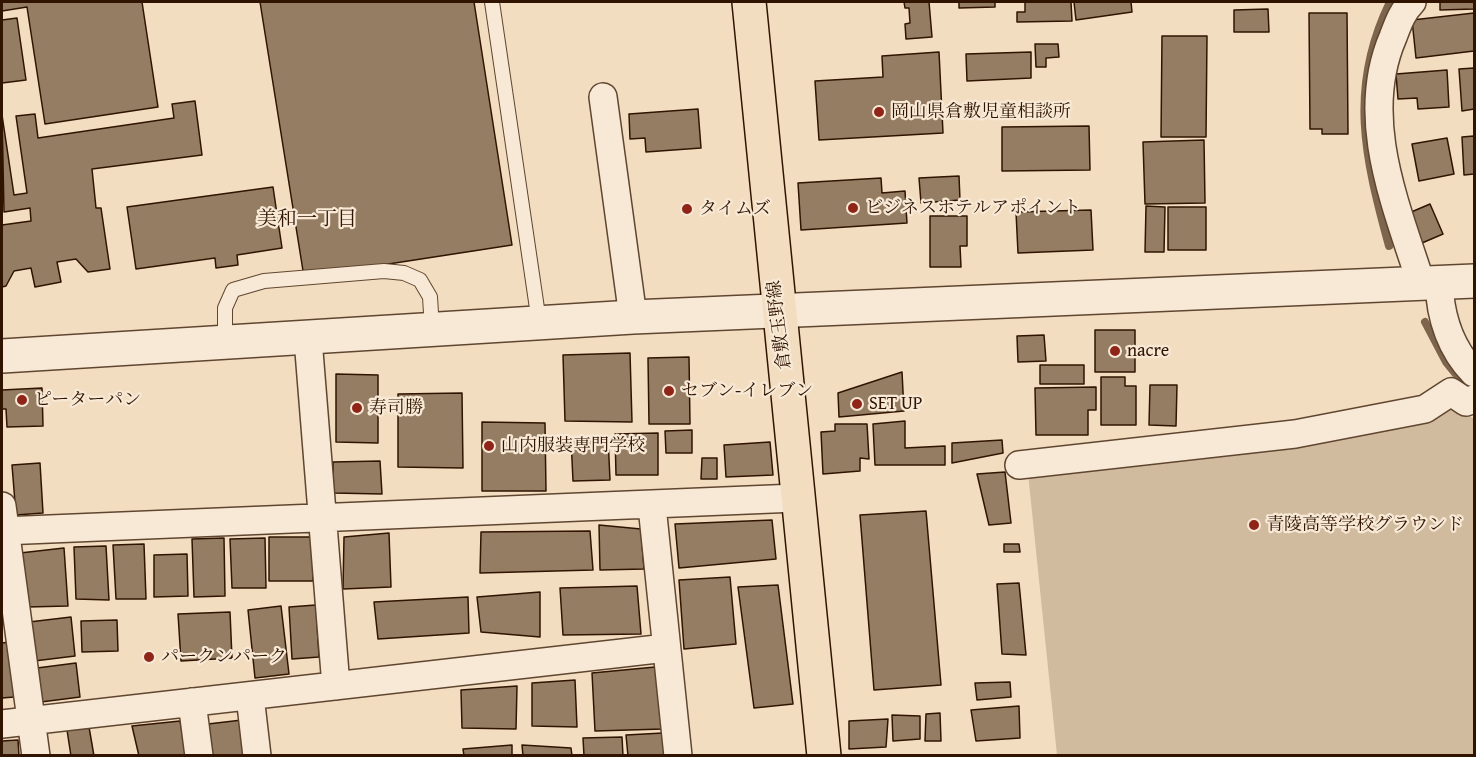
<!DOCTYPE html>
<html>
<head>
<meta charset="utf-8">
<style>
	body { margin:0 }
	#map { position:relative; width:1476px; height:757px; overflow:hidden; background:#f2ddc0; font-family:"Gentium Book Plus",serif }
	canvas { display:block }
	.frame { position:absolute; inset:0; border:3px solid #301400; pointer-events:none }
</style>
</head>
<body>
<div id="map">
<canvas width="1476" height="757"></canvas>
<div class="frame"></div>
</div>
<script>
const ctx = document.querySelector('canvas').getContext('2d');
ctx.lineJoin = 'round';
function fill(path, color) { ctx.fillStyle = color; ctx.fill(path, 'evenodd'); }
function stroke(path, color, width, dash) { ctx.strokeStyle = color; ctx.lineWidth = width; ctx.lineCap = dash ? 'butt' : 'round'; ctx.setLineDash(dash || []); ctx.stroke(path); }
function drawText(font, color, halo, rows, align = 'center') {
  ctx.font = font + ' "Gentium Book Plus","Noto Serif JP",serif'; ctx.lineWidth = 4.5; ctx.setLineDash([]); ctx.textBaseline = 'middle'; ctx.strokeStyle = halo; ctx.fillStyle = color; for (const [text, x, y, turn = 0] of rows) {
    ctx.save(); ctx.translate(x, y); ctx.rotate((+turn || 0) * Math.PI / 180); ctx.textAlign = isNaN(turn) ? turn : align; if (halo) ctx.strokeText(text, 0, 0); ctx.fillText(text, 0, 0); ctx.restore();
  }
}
const green = new Path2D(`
	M1448 401 1474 419V755H1057L1028 473Z`);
const stream = new Path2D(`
	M1389 246C1365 158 1348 88 1390 2
	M1425 322 1446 362 1472 394`);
const building = new Path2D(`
	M2 2H142L158 107 45 124 27 7 2 11Z
	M260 2H474L512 245 304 277Z
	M904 2H929L932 37 906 39 905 24 910 23 909 8H905Z
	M959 2H995V7L959 8Z
	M1025 2H1071L1072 21 1017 22V12H1025Z
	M1074 2H1131L1132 12 1076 20Z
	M1440 2H1474V9L1440 10Z
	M1268 9 1269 32H1234V10Z
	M1309 13H1347L1348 134H1322V129H1310Z
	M1474 13V51L1416 58 1412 20Z
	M17 18 26 80 2 83V20Z
	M1162 36H1207L1206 137H1161Z
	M1035 44H1058L1059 57 1046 58V67H1036Z
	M939 52 943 133 819 140 815 81 883 77 882 56Z
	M1031 52V78L967 81 966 54Z
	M1474 68V109L1462 111 1459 69Z
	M1447 70 1449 107 1418 109 1417 98 1398 99 1396 74Z
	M195 101 202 155 92 169 96 208H101L110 269 88 272 76 259 57 262 61 282 35 287 31 268 14 271 6 286 2 287V225L31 221 30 208 4 212 2 115 14 195 27 193 16 116 35 114 38 138 174 118 172 104Z
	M698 109 701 148 646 152 645 138 630 139 629 114Z
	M1089 126 1090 170 1002 171V127Z
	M1474 136V174L1464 175 1462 137Z
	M1447 138 1454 174 1419 181 1412 144Z
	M1204 140 1205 203 1145 204 1143 142Z
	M959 176 960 200 921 203 919 178Z
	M881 178 882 193 905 191 907 223 801 230 798 183Z
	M273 187 282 248 237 255 238 265 216 268 215 258 136 269 127 207Z
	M1430 204 1443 234 1422 243 1409 213Z
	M1146 206 1165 207 1164 252H1145Z
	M1168 207H1206V250H1168Z
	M1091 210 1093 250 1018 253 1016 212Z
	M930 216H967V246H960L961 267H930Z
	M1095 330H1135V372H1095Z
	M1044 335 1046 361 1018 362 1017 336Z
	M630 353 632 422 565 421 563 355Z
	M689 357 690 424H649L648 358Z
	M1040 365H1084V384H1040Z
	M902 372 904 411 839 417 838 393Z
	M336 374 378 375V443L336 442Z
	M1101 377H1125V386H1136V425H1101Z
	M1150 385H1177L1176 426 1149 425Z
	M1096 387V410H1088V435H1036L1035 388Z
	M42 388 43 426 7 427 6 409H2V390Z
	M462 393 463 468 398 467V394Z
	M905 421V448L945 446V465H875L873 424Z
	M482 422 545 423 546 491H482Z
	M835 424H867L869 459 860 458V471L823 474 821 432 835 431Z
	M692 430V453H666L665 431Z
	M658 433V475H616L615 434Z
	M608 437 610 480 573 481 571 439Z
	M1002 440 1003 453 952 463V443Z
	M770 442 773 475 726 477 724 445Z
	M702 458H717V479H701Z
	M380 461 382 494 333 493V462Z
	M40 463 43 513 16 515 12 465Z
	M1005 472 1011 523 989 525 977 474Z
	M926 511 941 685 874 690 860 515Z
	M772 520 776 559 679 568 675 524Z
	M599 525 641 529 644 569 600 570Z
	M590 531 593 570 480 573 481 532Z
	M389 533 391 587 343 589 344 537Z
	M269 537H313V581H269Z
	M224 538 225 596 194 597 192 539Z
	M265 538 266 588H232L230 539Z
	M144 544 146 599H116L113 545Z
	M1004 544H1019L1020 552H1004Z
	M106 546 109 600 76 599 74 547Z
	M64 548 68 606 27 607 20 553Z
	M187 554 188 596 154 597V555Z
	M730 577 736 644 684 649 679 580Z
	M1019 583 1026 655 1002 654 997 584Z
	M778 585 793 704 754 708 738 587Z
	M637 586 641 634 563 635 560 588Z
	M540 592V637L481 632 477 597Z
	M468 597 469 633 378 639 374 602Z
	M316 605 319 657 292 659 289 607Z
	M281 606 289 674 255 678 248 610Z
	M230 612 232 658 181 661 178 614Z
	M71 617 75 656 34 661 29 622Z
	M117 620 118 651 82 652 81 621Z
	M10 642 14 697 2 698V643Z
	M76 663 80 697 41 702 37 668Z
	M655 667 663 729 595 731 592 673Z
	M575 680 577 727 532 726V683Z
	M1010 682 1011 697 977 700 975 683Z
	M517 686 516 729 462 728 461 690Z
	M1019 706 1020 738 976 741 971 710Z
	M940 713 941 741H925L926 714Z
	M892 715 920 716V739L893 741Z
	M888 719 886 747 849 749V721Z
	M242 720 243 756H211L208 724Z
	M180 721 187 756H139L132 726Z
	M89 727 94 756H71L67 730Z
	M663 733 665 756H628L626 735Z
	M622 737 623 756H584L583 738Z
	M18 740 19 756H2V741Z
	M512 745V756H464L463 749Z
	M522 745 571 748 572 756H523Z`);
const service = new Path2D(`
	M492 2 539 322
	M225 342V308L233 290 264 281 384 271 404 273 420 280 430 297 432 329`);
const minor = new Path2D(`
	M1412 2C1402 12 1398 24 1393 37 1358 118 1396 205 1421 283
	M603 97 633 317
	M1439 282C1440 317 1450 348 1474 373
	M308 339 336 686
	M1019 465 1295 434 1425 409 1451 392 1466 402 1474 399
	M2 506 36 756
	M652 506 678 756
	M2 531 796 498
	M250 696 257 756
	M192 702 199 756
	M2 724 666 648`);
const tertiary = new Path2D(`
	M2 356 633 317 1474 281`);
const primary = new Path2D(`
	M749 2 824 756`);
const markers = [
	[879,112,6,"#8f2418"],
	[853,208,6,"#8f2418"],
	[687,209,6,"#8f2418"],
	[1115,351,6,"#8f2418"],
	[669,391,6,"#8f2418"],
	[22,400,6,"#8f2418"],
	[857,404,6,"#8f2418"],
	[357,408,6,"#8f2418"],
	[489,446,6,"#8f2418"],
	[1254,525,6,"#8f2418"],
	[149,657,6,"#8f2418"]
];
const poiNames = [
	["岡山県倉敷児童相談所",891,112],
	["ビジネスホテルアポイント",865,208],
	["タイムズ",699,209],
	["nacre",1127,351],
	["セブン-イレブン",681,391],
	["ピーターパン",34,400],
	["SET UP",869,404],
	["寿司勝",369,408],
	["山内服装専門学校",501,446],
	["青陵高等学校グラウンド",1266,525],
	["パークンパーク",161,657]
];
const streetNames = [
	["倉敷玉野線",780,325,-97]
];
const neighbourhoodNames = [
	["美和一丁目",307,220]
];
fill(green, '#d1bb9f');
stroke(stream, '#7d644c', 8);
fill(building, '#957d64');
stroke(building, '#301400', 1.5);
stroke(service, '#604630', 16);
stroke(minor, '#604630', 30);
stroke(tertiary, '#604630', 36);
stroke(primary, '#301400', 36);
stroke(service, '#f7e9d6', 14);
stroke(minor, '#f7e9d6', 27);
stroke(tertiary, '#f7e9d6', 33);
stroke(primary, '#f2ddc0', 33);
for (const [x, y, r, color] of markers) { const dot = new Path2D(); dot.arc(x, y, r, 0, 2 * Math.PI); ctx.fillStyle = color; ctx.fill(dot); stroke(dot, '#f7e9d6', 2); }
drawText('18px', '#301400', '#f7e9d6', poiNames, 'left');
drawText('18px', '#301400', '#f7e9d6', streetNames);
drawText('20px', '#301400', '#f7e9d6', neighbourhoodNames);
</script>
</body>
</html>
